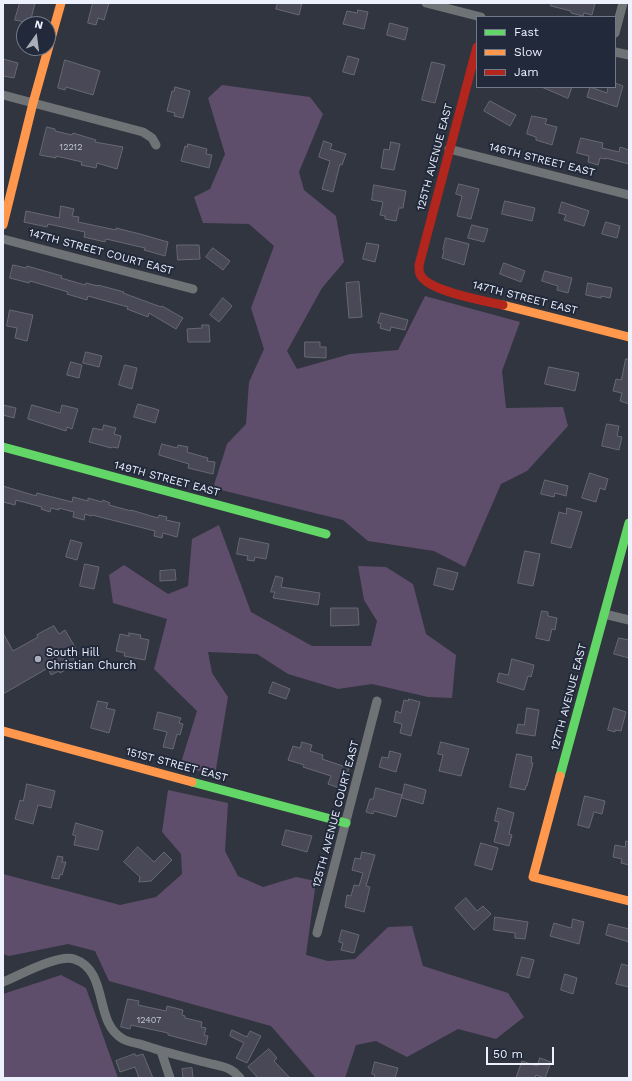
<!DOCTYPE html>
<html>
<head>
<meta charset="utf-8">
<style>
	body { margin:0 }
	#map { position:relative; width:632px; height:1081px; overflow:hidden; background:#31353f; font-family:"Work Sans",sans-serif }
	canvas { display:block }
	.frame { position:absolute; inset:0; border:4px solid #ecf1fd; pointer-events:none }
	.legend { position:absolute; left:476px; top:16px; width:140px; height:72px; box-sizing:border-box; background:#21293a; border:1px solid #727988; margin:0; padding:5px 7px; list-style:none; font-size:12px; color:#ecf1fd }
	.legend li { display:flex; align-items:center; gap:8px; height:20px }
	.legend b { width:20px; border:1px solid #727988 }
	.north { position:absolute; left:16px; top:16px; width:40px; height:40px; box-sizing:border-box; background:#21293a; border:1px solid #727988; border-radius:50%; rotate:14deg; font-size:11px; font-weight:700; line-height:16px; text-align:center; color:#ecf1fd }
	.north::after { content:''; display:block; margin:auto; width:14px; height:18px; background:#abafba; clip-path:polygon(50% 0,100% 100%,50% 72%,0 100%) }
	.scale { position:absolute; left:486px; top:1047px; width:68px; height:18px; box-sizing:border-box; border:2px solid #ecf1fd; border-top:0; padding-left:5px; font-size:12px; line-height:14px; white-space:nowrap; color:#ecf1fd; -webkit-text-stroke:3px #21293a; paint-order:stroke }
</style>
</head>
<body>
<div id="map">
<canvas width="632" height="1081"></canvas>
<div class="frame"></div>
<ul class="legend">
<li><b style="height:5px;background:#63d668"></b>Fast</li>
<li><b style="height:5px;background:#ff974d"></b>Slow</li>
<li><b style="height:5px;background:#b3261e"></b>Jam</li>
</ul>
<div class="north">N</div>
<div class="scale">50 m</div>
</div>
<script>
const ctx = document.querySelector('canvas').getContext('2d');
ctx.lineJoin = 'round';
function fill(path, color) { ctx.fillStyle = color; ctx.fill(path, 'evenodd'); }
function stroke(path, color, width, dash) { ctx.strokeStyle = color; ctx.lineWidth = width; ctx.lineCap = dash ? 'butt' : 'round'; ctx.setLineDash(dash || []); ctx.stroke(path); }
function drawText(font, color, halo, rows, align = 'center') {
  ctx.font = font + ' "Work Sans",sans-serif'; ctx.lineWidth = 4; ctx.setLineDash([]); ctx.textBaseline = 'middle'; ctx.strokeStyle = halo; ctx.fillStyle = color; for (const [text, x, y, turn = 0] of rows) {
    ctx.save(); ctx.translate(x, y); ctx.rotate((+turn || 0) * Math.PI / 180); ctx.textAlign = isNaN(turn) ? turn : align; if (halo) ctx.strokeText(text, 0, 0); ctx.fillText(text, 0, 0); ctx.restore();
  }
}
const green = new Path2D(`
	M222 85 310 97 323 114 299 172 304 190 336 216 344 262 322 288 287 351 297 369 350 354 398 350 425 296 520 322 502 371 506 408 563 407 568 426 527 471 501 484 465 567 434 551 368 541 343 520 213 488 227 444 246 424 249 382 264 349 251 308 274 246 249 224 203 223 194 197 210 189 225 154 208 98Z
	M219 525 251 612 312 646H371L377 621 364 600 358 566 386 567 413 584 426 634 456 655 452 698 428 697 372 684 338 689 288 674 257 654 208 652 212 673 228 697 215 775 180 766 197 711 154 669 167 619 113 603 109 575 124 565 168 594 188 586 192 539Z
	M168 790 228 803 225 851 238 876 263 887 296 877 316 881 306 955 328 961 355 959 388 927 412 926 423 966 508 993 524 1017 496 1039 458 1029 407 1057 376 1041 356 1045 345 1078H316L271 1026 109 981 95 951 68 944 9 956 3 954V874L120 905 156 897 182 874 181 854 162 832Z
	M61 975 86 988 118 1078H3V994Z`);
const building = new Path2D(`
	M20 3H35L30 23 15 20Z
	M93 3H109L104 20 98 18 96 25 88 23Z
	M278 3H302L299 15 276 9Z
	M551 3H595L592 15 584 13 583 16 571 13V11L551 6Z
	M358 10 368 12 364 29 343 24 347 11 357 13Z
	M390 23 408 28 405 40 387 35Z
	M348 56 359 59 354 75 343 72Z
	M3 59 18 63 14 78 3 76Z
	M65 60 100 71 93 95 66 87 65 90 58 88Z
	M432 62 445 65 435 103 422 100Z
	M615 83 623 86 617 107 587 97 590 87 607 93 608 87H615Z
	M175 87 190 91 183 118 174 116 175 113 167 111 172 91H174Z
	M542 87H572L568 98Z
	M490 101 516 115 510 126 484 111Z
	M532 116 547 119 545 124 557 127 552 145 536 140V137L527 134Z
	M47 127 55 129V131L72 135 73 133 96 140 95 142 123 147 117 169 97 163 96 168 81 165 82 162 56 156V158L40 155Z
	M581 138 603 143 602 148 619 152 620 147 629 150V164L606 158V159L600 158 598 165 588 162 589 156 577 153Z
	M324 141 332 144 330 149 346 154 342 165 340 164 333 192 322 189 330 161 319 157Z
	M391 142 400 144 394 170 381 168 384 149 389 150Z
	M188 144 207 149 206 154 212 155 209 168 181 161 185 146 187 147Z
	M459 184 479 189 471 219 457 216 462 196 456 194Z
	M374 185 406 191 403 208H399L396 221 385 219V216L380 215 383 202 372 200Z
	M505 201 535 208 532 221 502 214Z
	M562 202 589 211 584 226 564 220 566 215 559 213Z
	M61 206 74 209 72 216 79 217 78 222 116 230V228L140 234 168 242 165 256 144 250 145 248 106 239 105 242 84 237 85 232 48 224 47 227 24 222 26 211 59 218Z
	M606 222 620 226 617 238 602 234Z
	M472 225 488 229 484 242 468 238Z
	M446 238 469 244 464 265 442 258 444 251 443 250Z
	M367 243 379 245 375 262 363 259Z
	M177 245H199L200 259 178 260Z
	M213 248 230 261 223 270 206 257Z
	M504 263 525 271 521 282 500 274Z
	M13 265 26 268 27 266 62 276 61 278 85 285 86 283 98 286V285L124 292 123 293 161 307 162 306 183 318 176 329 149 313 148 317 127 309 128 307 88 296 87 300 67 294 68 292 30 281 29 283 10 278Z
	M545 271 572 278 568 293 557 290 558 286 542 281Z
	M359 282 362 317 349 318 346 283Z
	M588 283 612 288 610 298 601 296V298L586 295Z
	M223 298 232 306 219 322 210 315Z
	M10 310 33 315 27 341 15 338 17 328 7 326Z
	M381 313 408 320 405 330 391 327 390 331 380 328 381 324 378 323Z
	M202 325H209L210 342H188L187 329 202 328Z
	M305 342H320V347H326V358L305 357Z
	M86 352 102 356 99 367 83 363Z
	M626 359H629V404L620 401 622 393 613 391 616 379 621 380Z
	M71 362 82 365 79 378 67 375Z
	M125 365 137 368 132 389 119 385Z
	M549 367 579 373 575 391 545 384Z
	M138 404 159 410 155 423 134 417Z
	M3 405 16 408 14 418 3 415Z
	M32 405 60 413 62 405 78 409 72 429 67 427 66 431 28 419Z
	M607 424 619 426 617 436 622 437 619 450 602 446Z
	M104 425 116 428 114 434 121 436 118 448 112 447 111 448 89 442 93 428 102 430Z
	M162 444 177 448 178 445 188 447 187 452 208 458 207 461 215 462 213 474 188 468 189 464 159 455Z
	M590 473 608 479 605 490 600 488 596 502 582 498Z
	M545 480 568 486 566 496 555 493 554 497 541 494Z
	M3 486 36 496 37 493 72 502 73 497 88 501V498L102 502 103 500 110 503 109 505 131 511V510L158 518 159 515 167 517 166 520 180 523 177 537 163 533 162 538 154 536 155 531 92 515 91 516 85 514 84 520 73 517 74 512 59 508V510L51 508 50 512 41 509 42 507 16 500 15 505 3 502Z
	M567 508 582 512 571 548 551 543 559 512 566 514Z
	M240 538 269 544 266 559 255 557 254 561 247 560 248 556 237 554Z
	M71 540 82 543 77 560 66 557Z
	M525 551 540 554 533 586 518 583Z
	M85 564 99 567 94 589 80 586Z
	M438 568 458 573 453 590 434 585Z
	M175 570 176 580 160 581V571Z
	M276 576 283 578 281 587 320 593 318 605 273 598 275 592H271Z
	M331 608H358L359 625 331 626Z
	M542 611 548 612V616L557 618 555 630 552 629 549 641 536 638Z
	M54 626 59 634 65 630 79 654 72 657 75 661 69 664 70 667 60 673 59 671 51 675 48 668 3 694V633L13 651 38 637 37 635Z
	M129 633 141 635 140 638 149 640 145 660 124 656 125 653 116 651 120 634 129 636Z
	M619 638 629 640V658L614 654Z
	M512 659 534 665 531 677 528 676 524 690 497 682 499 673 508 675Z
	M273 682 290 689 286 699 269 693Z
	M409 699 420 702 411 736 400 733 402 724 394 722 396 711 401 713 404 700 408 701Z
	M98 701 108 703 106 708 115 710 109 733 91 728Z
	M527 708 539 710 535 736 516 733 518 724 524 725Z
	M614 708 626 712 621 731 615 730V732L608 730Z
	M158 712 181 718 179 723 183 724 180 735 177 734 173 749 163 747 167 732 154 729Z
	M302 742 312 745 310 751 323 755 322 759 349 768 342 789 328 784 331 776 303 767 304 765 288 760 293 746 300 748Z
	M441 742 469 749 461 776 439 771 443 755 438 754Z
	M390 751 401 754 396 772 379 767 382 757 388 758Z
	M517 754 532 757 531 763H533L527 786H526L525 790 510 787Z
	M27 784 55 791 51 808 38 805 33 824 15 819 20 800 23 801Z
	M405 784 426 790 423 804 402 798Z
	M376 788 402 795 396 817 374 811 373 814 366 812 370 799H373Z
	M585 796 605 801 602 814 594 812 589 828 578 825Z
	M498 808 514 813 509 834 512 835 509 846 494 842 499 822 495 821Z
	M76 823 103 831 98 850 74 845 76 836 73 835Z
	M286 830 312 836 307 852 282 845Z
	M626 841 629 842V865L621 863 622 859 613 857 615 845 625 847Z
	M481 843 498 848 492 870 475 865Z
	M138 847 154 862 164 852 172 860 151 881 139 882 140 877 124 862Z
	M362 852 375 855 366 886 370 887 364 912 345 907 347 895 351 896 354 885 359 886 363 873 352 870 355 858 360 859Z
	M58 856 63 857 62 862H66L62 875 60 874 59 879 52 878Z
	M466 898 477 911 483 906 491 914 474 930 455 908Z
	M495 917 528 922 525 939 515 938V933L494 930Z
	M573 919 584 922 579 944 550 936 554 923 571 928Z
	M609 924 629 929V942L606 935Z
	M342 930 359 935 354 953 341 950 343 943 339 942Z
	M522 957 534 960 529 978 517 975Z
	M622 964 629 966V987L616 984Z
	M565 974 577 978 573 994 561 990Z
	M128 999 139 1001 138 1005 166 1011 167 1006 183 1010 182 1015 185 1016V1018L202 1022 201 1027 206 1028 204 1035 208 1036 206 1045 168 1035V1033L131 1025 130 1029 121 1027Z
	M232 1030 247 1037 250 1031 261 1036 247 1063 236 1058 244 1043 230 1036Z
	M269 1049 277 1058 274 1061 290 1078H258L248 1067Z
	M135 1054 136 1056 143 1054 153 1078H139L135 1067 120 1072 116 1061Z
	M540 1058 551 1062 545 1078 536 1075 535 1078H516L522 1061 537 1066Z
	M375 1062 398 1068 395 1078H374L375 1075 372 1074Z
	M192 1068 193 1078H183L182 1069Z`);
const street = new Path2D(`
	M426 3 481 17
	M615 33 623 3
	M615 52 629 55
	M3 95 143 132 152 138 156 145
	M449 149 629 195
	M3 239 193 289
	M604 614 629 620
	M317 933 377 701
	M3 982C20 975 58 954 74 959 110 971 93 1023 123 1039 128 1042 135 1043 140 1044 163 1052 185 1057 208 1063 215 1065 225 1066 231 1070 235 1072 237 1075 240 1078
	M161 1051 170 1078`);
const fast = new Path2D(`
	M3 447 326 534
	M560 776 629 523
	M192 782 346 823`);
const slow = new Path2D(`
	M3 225 33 103 61 3
	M503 305 629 337
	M3 731 192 782
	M560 776 533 877 629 901`);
const jam = new Path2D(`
	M477 47 419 265C419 268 419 272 420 274 426 291 485 301 503 305`);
const markers = [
	[38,659,4,"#abafba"]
];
const numberNames = [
	["12212",71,147],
	["12407",149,1020]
];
const streetNames = [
	["125TH AVENUE EAST",435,157,-75],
	["146TH STREET EAST",542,160,14],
	["147TH STREET COURT EAST",101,252,15],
	["147TH STREET EAST",525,298,14],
	["149TH STREET EAST",167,479,15],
	["127TH AVENUE EAST",569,697,-75],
	["151ST STREET EAST",177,765,15],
	["125TH AVENUE COURT EAST",336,814,-75]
];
const poiNames = [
	["South Hill",46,653],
	["Christian Church",46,666]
];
fill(green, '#5f4e6b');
fill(building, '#484857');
stroke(building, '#676972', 1);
stroke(street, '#707376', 9);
stroke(fast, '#63d668', 9);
stroke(slow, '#ff974d', 9);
stroke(jam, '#b3261e', 9);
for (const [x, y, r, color] of markers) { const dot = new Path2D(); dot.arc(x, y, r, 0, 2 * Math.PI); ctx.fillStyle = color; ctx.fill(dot); stroke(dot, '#21293a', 1.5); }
drawText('9px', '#c3c7d4', null, numberNames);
drawText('11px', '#ecf1fd', '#21293a', streetNames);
drawText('11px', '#ecf1fd', '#21293a', poiNames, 'left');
</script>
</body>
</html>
